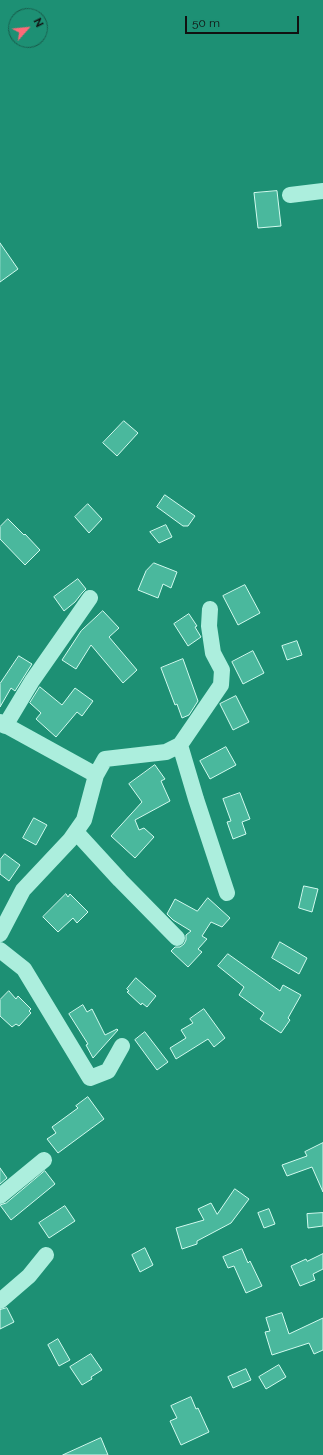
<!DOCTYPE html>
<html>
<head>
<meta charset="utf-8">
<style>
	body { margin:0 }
	#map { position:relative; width:323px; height:1455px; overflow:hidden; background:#1d9074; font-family:Raleway,sans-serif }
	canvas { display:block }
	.north { position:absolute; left:8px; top:8px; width:40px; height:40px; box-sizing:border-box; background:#1d9074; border:1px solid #185d4c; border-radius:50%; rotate:63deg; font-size:11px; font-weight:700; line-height:16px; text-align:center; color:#111 }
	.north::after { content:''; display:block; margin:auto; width:14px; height:18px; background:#fd6a78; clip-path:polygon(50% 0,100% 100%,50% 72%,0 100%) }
	.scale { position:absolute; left:185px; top:16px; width:114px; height:18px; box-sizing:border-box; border:2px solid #111; border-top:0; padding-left:5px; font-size:12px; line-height:14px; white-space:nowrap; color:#111; -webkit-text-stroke:3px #1d9074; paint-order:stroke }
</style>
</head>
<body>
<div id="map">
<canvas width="323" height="1455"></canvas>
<div class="north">N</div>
<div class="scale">50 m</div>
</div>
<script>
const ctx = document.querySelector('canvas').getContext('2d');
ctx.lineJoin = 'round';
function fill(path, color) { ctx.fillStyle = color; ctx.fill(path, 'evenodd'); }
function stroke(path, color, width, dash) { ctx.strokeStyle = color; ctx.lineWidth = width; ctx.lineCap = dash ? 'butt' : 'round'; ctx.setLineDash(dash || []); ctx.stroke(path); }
const building = new Path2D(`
	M277 191 281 226 258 228 254 193Z
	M0 243 18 269 0 282Z
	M124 421 138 433 117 456 103 443Z
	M165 495 195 516 188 526H183L157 507Z
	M88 504 102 519 89 533 75 517Z
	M8 519 24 535 25 534 40 550 25 565 0 539V527Z
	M166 525 172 537 159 543 150 532Z
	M154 563 177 572 171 588 163 584 158 598 138 590 146 571Z
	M78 579 86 589 82 593 75 602 64 611 54 597Z
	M245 585 260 613 238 625 223 596Z
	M103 611 119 628 109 637 137 670 123 683 91 645 76 669 62 660 81 631Z
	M189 614 197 626 195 627 201 637 188 646 174 624Z
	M297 641 302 655 287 660 282 646Z
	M253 651 264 673 243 684 232 662Z
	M19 656 32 664 15 691 11 688 0 707V684Z
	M183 659 198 701 189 715 182 718 177 704 175 705 161 668Z
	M40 687 62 705 75 688 93 701 82 716 77 712 56 737 36 719 41 713 30 703Z
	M236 696 249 722 233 730 220 704Z
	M226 747 236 765 210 779 200 761Z
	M155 765 165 779 161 781 170 801 135 820 139 830 144 828 154 837 135 858 111 836 142 802 129 784Z
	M240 793 250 819 242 822 246 834 233 839 227 822 231 821 223 799Z
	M34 818 47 825 36 845 23 838Z
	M5 854 20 865 9 881 0 874V860Z
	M304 886 318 889 312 912 299 908Z
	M66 894 68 897 70 894 88 912 77 923 73 918 58 932 43 917Z
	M208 898 230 918 222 927 211 922 202 936 207 939 198 949 202 952 188 967 171 951 175 947H180L184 944 186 940V935L191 931 173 920 167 914 175 899 197 911Z
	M280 942 307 958 299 974 272 958Z
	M228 954 280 991 283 985 301 995 288 1018 290 1020 281 1033 260 1019 264 1013 239 995 244 987 218 966Z
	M136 978 156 996 147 1007 142 1003 141 1005 127 992 129 991 127 989Z
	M9 991 16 999 18 996 31 1009 29 1011 31 1013 19 1026 16 1024 12 1027 0 1016V1000Z
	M83 1005 87 1012 92 1009 105 1035 117 1029 118 1030 93 1058 86 1045 88 1044 69 1014Z
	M204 1009 225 1038 214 1047 208 1039 176 1059 170 1048 186 1038 181 1030 193 1023 190 1019Z
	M145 1032 168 1062 157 1070 135 1040Z
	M88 1097 104 1119 58 1153 47 1139 56 1133 52 1127 78 1108 76 1106Z
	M323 1143V1192L312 1167 287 1176 282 1165 307 1156 305 1152Z
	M0 1168 7 1178 0 1184Z
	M45 1171 55 1184 11 1220 0 1205 6 1203Z
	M235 1189 249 1199 231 1223 197 1241V1244L182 1249 176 1228 204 1220 198 1209 211 1203 217 1214Z
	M65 1206 75 1221 49 1238 39 1223Z
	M269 1209 275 1224 264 1228 258 1213Z
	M323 1213V1226L308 1228 307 1214Z
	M145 1248 153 1265 140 1272 132 1255Z
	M242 1249 248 1263 250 1261 262 1286 246 1293 234 1266 228 1268 223 1257Z
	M323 1254V1269L313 1274 315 1280 300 1286 291 1266 306 1259 307 1261Z
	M7 1308 14 1322 0 1329V1310Z
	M282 1313 289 1334 323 1318V1350L314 1354 309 1343 272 1355 265 1332 270 1331 266 1318Z
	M58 1339 70 1360 59 1366 48 1345Z
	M91 1354 102 1370 91 1377 92 1379 82 1385 70 1367Z
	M279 1365 286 1377 266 1389 259 1377Z
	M246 1369 251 1380 233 1388 228 1377Z
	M191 1397 196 1409 198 1408 209 1432 181 1445 170 1421 177 1418 171 1406Z
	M101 1438 108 1455H63Z`);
const minor = new Path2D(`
	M290 195 323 191
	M0 722 96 775
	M5 726 32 681 90 598
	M180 745 196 799 227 893
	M76 832 120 880 177 938
	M0 934 23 890 70 840 84 820 96 775 105 759 166 752 180 745 221 685 222 670 213 653 209 626 210 609
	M0 950 24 969 90 1078 108 1071 122 1046
	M0 1196 44 1160
	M0 1301 29 1276 46 1255`);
fill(building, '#4ab89d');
stroke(building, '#d2faef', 1);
stroke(minor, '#aceedd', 16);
</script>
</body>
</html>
